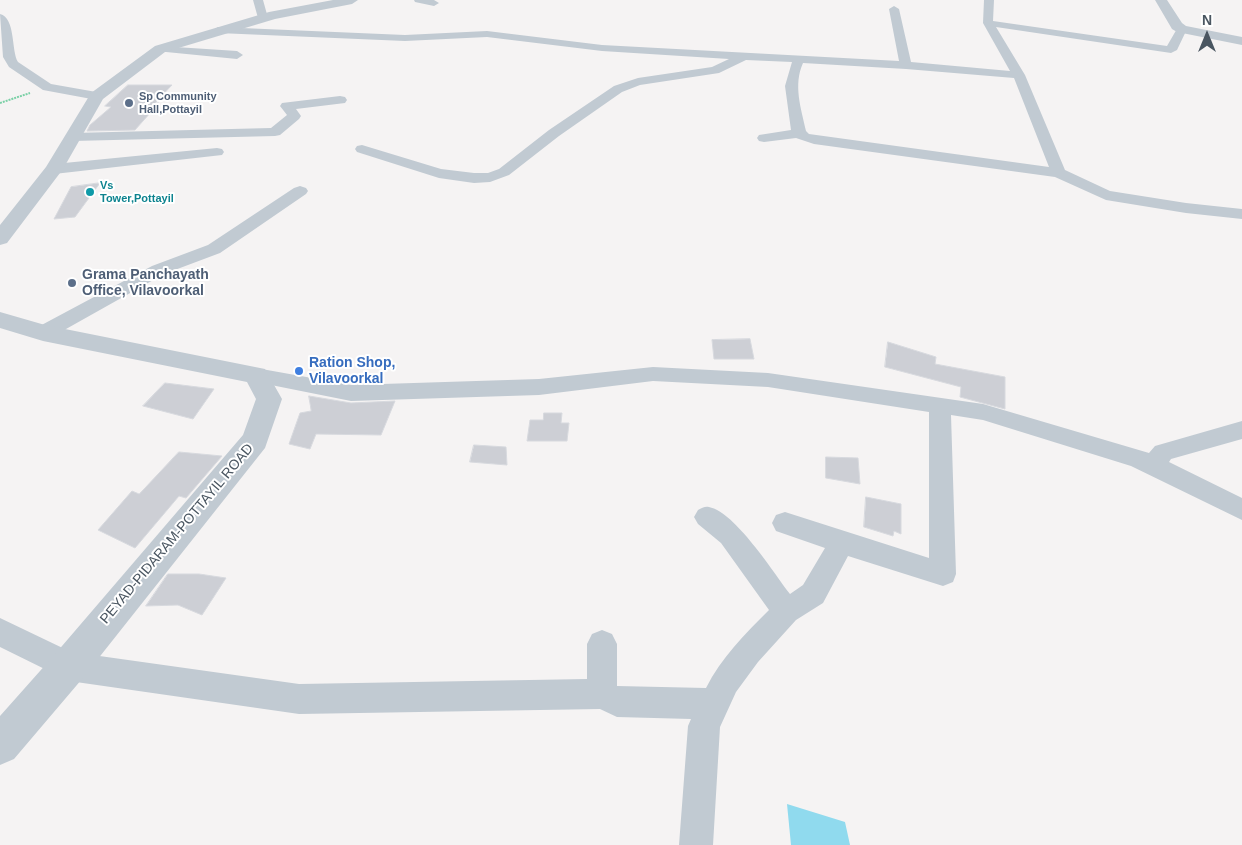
<!DOCTYPE html>
<html>
<head>
<meta charset="utf-8">
<style>
	body { margin:0 }
	#map { position:relative; width:1242px; height:845px; overflow:hidden; background:#f5f3f3; font-family:Helvetica,sans-serif }
	canvas { display:block }
	.north { position:absolute; left:1182px; top:10px; width:50px; height:50px; -webkit-text-stroke:4px #fff; paint-order:stroke; rotate:0deg; font-size:14px; font-weight:700; line-height:20px; text-align:center; color:#4a5661 }
	.north::after { content:''; display:block; margin:auto; width:18px; height:22px; background:#4a5661; clip-path:polygon(50% 0,100% 100%,50% 72%,0 100%) }
</style>
</head>
<body>
<div id="map">
<canvas width="1242" height="845"></canvas>
<div class="north">N</div>
</div>
<script>
const ctx = document.querySelector('canvas').getContext('2d');
ctx.lineJoin = 'round';
function fill(path, color) { ctx.fillStyle = color; ctx.fill(path, 'evenodd'); }
function stroke(path, color, width, dash) { ctx.strokeStyle = color; ctx.lineWidth = width; ctx.lineCap = dash ? 'butt' : 'round'; ctx.setLineDash(dash || []); ctx.stroke(path); }
function drawText(font, color, halo, rows, align = 'center') {
  ctx.font = font + ' Helvetica,sans-serif'; ctx.lineWidth = 4; ctx.setLineDash([]); ctx.textBaseline = 'middle'; ctx.strokeStyle = halo; ctx.fillStyle = color; for (const [text, x, y, turn = 0] of rows) {
    ctx.save(); ctx.translate(x, y); ctx.rotate((+turn || 0) * Math.PI / 180); ctx.textAlign = isNaN(turn) ? turn : align; if (halo) ctx.strokeText(text, 0, 0); ctx.fillText(text, 0, 0); ctx.restore();
  }
}
const water = new Path2D(`
	M787 804 845 822 850 845H791Z`);
const building = new Path2D(`
	M128 85H172L155 103H159L135 130 87 131 90 125 111 107 105 106Z
	M100 183 75 217 54 219 71 187Z
	M750 339 754 359H714L712 340Z
	M888 342 936 357 935 364 1005 377V409L960 397 961 387 885 367Z
	M165 383 214 389 193 419 143 406Z
	M309 396 351 403 395 401 381 435 316 434 310 449 289 444 300 413 311 411Z
	M544 413H562L561 423H569L567 441H527L530 420H543Z
	M474 445 506 447 507 465 470 462Z
	M179 452 222 456 186 498 179 496 135 548 98 530 132 491 139 494Z
	M826 457 858 458 860 484 826 478Z
	M866 497 901 504V534L894 531 893 536 864 527Z
	M168 574H199L226 578 202 615 178 605 146 606Z`);
const path = new Path2D(`
	M0 103 30 93`);
const minor = new Path2D(`
	M253 0H263L268 18 267 20 263 21 258 18Z
	M414 0H434L439 3 434 6 415 2Z
	M984 0H994L993 21 1167 46 1178 27H1186L1187 29 1177 50 1171 53 996 27 1025 75 1065 170 1110 191 1186 203 1242 209V219L1186 213 1106 200 1055 177 814 144 796 138 764 142 759 141 757 138 759 135 791 130 785 86 792 62 746 60 719 73 640 85 622 92 559 136 509 175 490 182 474 183 439 178 357 152 355 149 357 146 362 145 441 169 474 173H488L499 169 549 130 614 86 638 78 712 67 729 59 602 51 487 37 405 41 218 33 213 30 218 27 405 35 487 31 602 45 899 61 889 9 894 6 899 9 911 62 1010 71 983 23ZM803 63 906 69 1014 78 1049 167 809 134 806 131C801 108 793 85 803 63Z
	M0 14C16 18 11 51 18 62L51 84 102 93 103 96 102 99 97 100 43 90 9 67 3 57Z
	M160 46 237 51 243 55 237 59 156 51 154 49Z
	M340 96 345 97 347 100 345 103 296 109 301 116 299 119 280 135 275 136 73 141 68 140 66 137 68 134 73 133 271 128 287 115 280 106 282 103Z
	M217 148 222 149 224 152 222 155 54 174 49 172 46 169 49 166 54 164Z
	M300 186 306 188 308 191 306 194 220 253 164 274 50 338 43 340 36 338 33 333 36 328 152 266 208 245 294 188Z
	M653 367 768 373 983 404 1149 453 1155 446 1242 421V439L1171 459 1169 462 1242 498V520L1131 466 983 420 951 415 956 574 953 582 943 586 848 556 823 603 796 620 758 662 736 692 720 727 713 845H679L688 726 691 719 617 717 600 709 299 714 69 681 0 647V618L71 652 299 684 587 679V644L592 634 602 630 612 634 617 644V686L706 688C721 658 745 634 769 610L721 543 698 524 694 517 698 510C702 508 705 506 709 507 735 512 773 572 790 594L803 585 825 548 776 531 772 523 776 515 785 512 929 558V412L768 387 653 381 539 395 351 401 256 382 249 380 245 375 249 370 256 368 351 385 539 379Z`);
const tertiary = new Path2D(`
	M333 0H358L352 4 275 19 165 52 103 99 63 169 7 243 0 245V225L46 167 91 93 155 46 269 12Z
	M1155 0H1167L1182 23 1186 26 1242 37V45L1177 32 1172 29Z
	M0 312 45 325 265 369 282 399 265 448 82 679 14 759 0 765V716L56 653 243 435 256 399 247 382 43 341 0 328Z`);
const markers = [
	[129,103,5,"#5c6f8a"],
	[90,192,5,"#0f9aa8"],
	[72,283,5,"#5c6f8a"],
	[299,371,5,"#3f7fe0"]
];
const farServicenames = [
	["Sp Community",139,97],
	["Hall,Pottayil",139,110]
];
const farCulturenames = [
	["Vs",100,186],
	["Tower,Pottayil",100,199]
];
const serviceNames = [
	["Grama Panchayath",82,275],
	["Office, Vilavoorkal",82,291]
];
const shopNames = [
	["Ration Shop,",309,363],
	["Vilavoorkal",309,379]
];
const streetNames = [
	["PEYAD-PIDARAM-POTTAYIL ROAD",177,534,-50]
];
fill(water, '#90daee');
fill(building, '#cdcfd5');
stroke(building, '#d7d9de', 1);
stroke(path, '#7ad0a6', 2, [2, 1]);
fill(minor, '#c1cad2');
fill(tertiary, '#c1cad2');
for (const [x, y, r, color] of markers) { const dot = new Path2D(); dot.arc(x, y, r, 0, 2 * Math.PI); ctx.fillStyle = color; ctx.fill(dot); stroke(dot, '#fff', 2); }
drawText('bold 11px', '#4e5e75', '#fff', farServicenames, 'left');
drawText('bold 11px', '#0d838f', '#fff', farCulturenames, 'left');
drawText('bold 14px', '#4e5e75', '#fff', serviceNames, 'left');
drawText('bold 14px', '#366cbe', '#fff', shopNames, 'left');
drawText('14px', '#4a5661', '#fff', streetNames);
</script>
</body>
</html>
